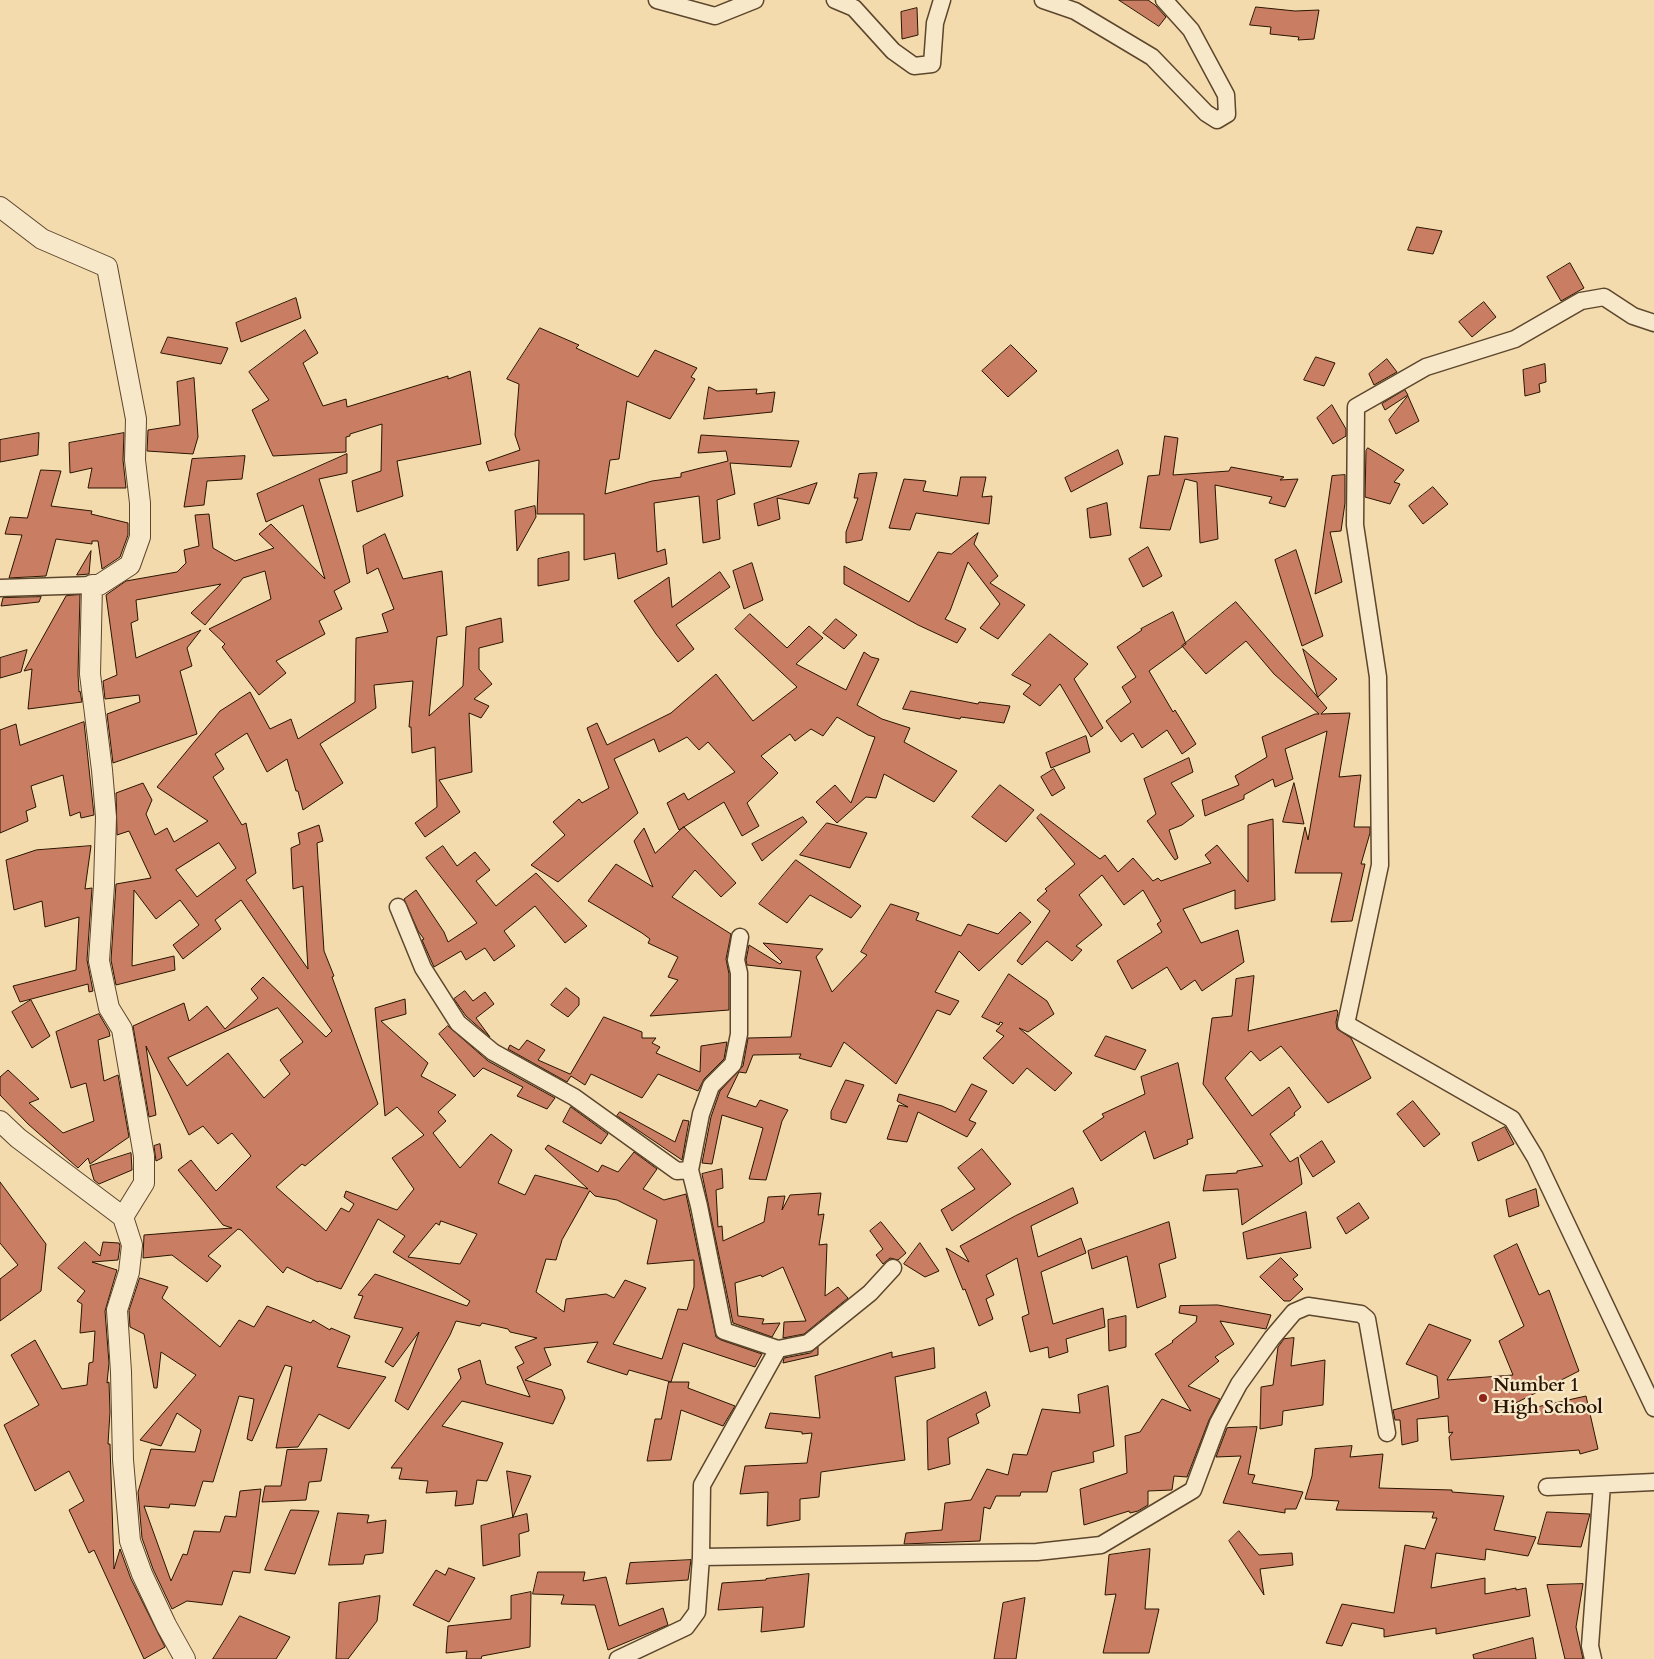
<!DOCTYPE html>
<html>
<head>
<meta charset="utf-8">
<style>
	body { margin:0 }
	canvas { display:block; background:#f4dbae }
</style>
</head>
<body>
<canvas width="1654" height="1659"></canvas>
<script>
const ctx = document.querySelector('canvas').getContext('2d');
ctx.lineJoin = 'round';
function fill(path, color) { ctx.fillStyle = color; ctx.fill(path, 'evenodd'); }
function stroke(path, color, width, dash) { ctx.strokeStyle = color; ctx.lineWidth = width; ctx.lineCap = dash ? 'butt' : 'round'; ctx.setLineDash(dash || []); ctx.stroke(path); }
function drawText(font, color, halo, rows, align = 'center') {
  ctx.font = font + ' Cardo,serif'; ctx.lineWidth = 4.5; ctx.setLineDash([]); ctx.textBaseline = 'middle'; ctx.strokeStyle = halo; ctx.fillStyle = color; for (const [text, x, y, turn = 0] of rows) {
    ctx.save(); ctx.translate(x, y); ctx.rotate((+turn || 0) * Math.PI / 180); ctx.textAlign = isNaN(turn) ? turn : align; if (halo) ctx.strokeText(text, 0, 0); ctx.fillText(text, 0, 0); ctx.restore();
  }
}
const building = new Path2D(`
	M1119 0H1148L1155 5 1166 17 1159 26Z
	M1256 7 1295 11 1319 10 1314 39 1298 40 1299 37 1270 34 1271 27 1250 25Z
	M917 8 918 35 902 39 901 12Z
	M1417 227 1442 231 1433 254 1408 250Z
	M1570 263 1584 288 1561 301 1547 277Z
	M296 298 301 318 241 342 236 323Z
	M1484 302 1496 317 1472 337 1459 322Z
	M540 328 579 345 576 348 638 377 655 350 697 368 691 377 695 379 670 419 627 401 619 459 610 460 605 494 652 481 681 477V473L728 461 726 451 698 453 701 435 799 441 791 467 730 463 735 494 717 500 720 539 703 543 699 496 654 503 657 552 665 549 667 564 618 579 615 553 584 560V514H537L539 460 489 471 486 462 520 450 515 435 519 384 507 379Z
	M305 330 318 353 303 363 323 406 346 399 347 407 448 376V379L470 371 481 444 397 461 403 496 357 512 352 481 381 471 382 424 350 434V436L346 437V452L273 456 252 410 269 400 249 372Z
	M168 337 228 348 221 364 161 353Z
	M1011 345 1037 371 1008 397 982 371Z
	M1316 357 1335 363 1324 386 1304 380Z
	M1387 359 1397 372 1374 385 1369 374Z
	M1545 364 1546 382 1539 384 1540 392 1525 396 1523 370Z
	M194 378 198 437 193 454 147 451 148 430 180 425 177 382Z
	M709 387 717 391 757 389 756 394 775 392 772 412 704 419Z
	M1405 390 1408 395 1385 410 1382 404Z
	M1408 396 1419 421 1396 434 1389 420Z
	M1332 405 1346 429V436L1333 444 1317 418Z
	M39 433 38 455 0 462V440Z
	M124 433 123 460 126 488H88L92 468 70 473 69 443Z
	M1165 436 1178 438 1173 475 1229 471 1231 467 1284 477 1280 480 1298 479 1285 507 1269 503 1272 497 1215 485 1218 539 1200 543 1197 482 1185 479 1170 530 1140 528 1148 476 1159 475Z
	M1368 448 1404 470 1394 482 1400 484 1390 504 1365 497 1366 451Z
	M1118 450 1123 464 1071 492 1065 478Z
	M347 454V473L319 479 350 582 334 591 342 609 319 621 325 634 276 661 286 673 259 695 222 647 225 644 209 629 271 599 265 571 243 578 205 625 191 613 221 584 136 600 138 620 131 623 136 658 201 630 187 648 192 666 180 671 197 734 113 763 107 714 140 702 139 695 105 699 103 681 117 675 106 595 126 581 177 572 186 563 184 550 199 546 195 515 209 514 213 548 235 561 274 548 259 534 271 524 325 579 303 505 266 522 257 494Z
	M245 456 242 479 207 481 204 505 184 507 192 459Z
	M41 470 61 471 51 506 92 511 91 514 128 523V535L120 557 102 569 98 541H92V544L56 539 46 576 9 578 22 535 5 534 10 517 27 518Z
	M877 473 862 540 846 543V532L858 498H854L859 474Z
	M1345 475V503L1341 531 1330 532 1342 582 1315 594 1332 476Z
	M961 477H986L982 497 992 496 989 524 916 513 910 530 889 528 904 479 926 481 923 491 957 496Z
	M817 483 809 504 777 498 780 519 758 526 754 504Z
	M1433 487 1448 504 1423 524 1409 506Z
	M1107 503 1111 535 1090 538 1087 509Z
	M535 506 536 517 517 551 515 511Z
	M978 533 974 544 998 576 990 583 1025 605 998 639 980 628 1000 604 968 562 950 611 945 619 966 629 957 643 918 625 844 584V566L909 602 938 552 951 554Z
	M385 534 403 579 442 571 447 635 437 637 429 716 463 686 466 627 501 618 503 642 479 648V669L492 684 474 699 489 706 481 718 469 713 472 772 439 780 460 812 425 837 415 823 437 807 435 747 412 753 411 727H409L413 681 374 685 376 708 320 744 343 783 303 810 298 791H296L287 759 267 772 247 733 215 754 224 769 213 777 242 825 246 823 256 873 246 880 308 969 303 886 293 889 291 848 300 844 298 833 319 825 323 841 317 843 324 951 334 976 332 977 378 1104 305 1166 302 1164 276 1187 326 1231 341 1208 349 1212 354 1204 344 1197 346 1191 397 1210 414 1189 392 1158 424 1135 397 1107 385 1116 375 1008 405 999 406 1014 381 1021 428 1063 421 1076 456 1095 438 1112 446 1121 433 1133 460 1168 491 1134 512 1150 498 1183 525 1195 535 1175 588 1189 545 1149 548 1145 598 1172 602 1165 618 1172 634 1152 657 1169 643 1189 664 1200 686 1194 716 1337 721 1340 762 1354 755 1367 683 1343 671 1382 629 1370 627 1375 587 1362 598 1342 544 1348 551 1365 525 1380 562 1390 565 1398 553 1424 462 1401 442 1426 503 1443 487 1481 477 1480 473 1504 455 1506 457 1491 426 1493 428 1481 399 1479 402 1468H391L461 1378 458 1369 480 1360 486 1384 530 1397 517 1367 524 1363 515 1347 537 1338 510 1332 508 1329 482 1323 480 1326 456 1321 450 1335 408 1410 395 1401 419 1332 393 1367 385 1362 403 1328 354 1318 363 1296 358 1295 375 1274 467 1306 470 1301 393 1252 405 1236 378 1219 341 1289 319 1281 318 1282 287 1267 283 1273 241 1230 238 1229 208 1256 221 1266 207 1282 172 1255 143 1258 144 1235 232 1228 223 1225 178 1170 191 1160 216 1191 251 1156 232 1133 218 1144 203 1126 189 1135 146 1046 156 1115 149 1117 133 1026 184 1003 189 1021 207 1006 225 1029 258 998 251 989 263 977 326 1037 332 1031 241 900 215 920 221 929 183 959 173 945 199 925 180 900 156 919 134 890 132 966 174 956 175 970 116 985 111 960 116 884 151 878 129 831 117 835 116 793 143 783 152 800 146 814 155 835 167 828 174 842 208 821 157 787 220 711 250 692 270 729 291 719 298 739 355 702 356 638 388 632 382 614 394 609 378 568 367 574 363 546ZM219 843 236 868 197 897 176 870ZM278 1008 303 1042 280 1060 290 1074 264 1098 228 1053 187 1086 168 1058ZM590 1191 595 1196 617 1200 657 1220 647 1264 694 1260V1287L687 1310 678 1309 662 1359 613 1344 646 1288 625 1280 614 1298 606 1294 566 1299 564 1312 536 1292 546 1259 556 1260 562 1240ZM441 1221 477 1234 460 1264 408 1257 436 1223 439 1225Z
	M1148 547 1162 576 1143 587 1129 559Z
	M1296 550 1323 636 1302 646 1275 560Z
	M91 551 89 574 77 575Z
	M569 552V580L538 586V559Z
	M752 563 763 600 744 609 733 571Z
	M720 572 730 587 676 625 694 649 678 662 656 634 634 601 669 577 672 607Z
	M80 595 78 674 79 692 80 691 82 702 28 709 32 669 24 671 66 596Z
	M41 597 39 602 1 606 3 598Z
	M1236 602 1327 708 1321 714 1350 713 1339 777 1361 775 1354 827H1370V833L1361 864H1365L1352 921 1331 922 1342 873H1295L1305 827 1308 840 1327 731 1285 749 1293 779 1275 787 1273 779 1244 795V799L1205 816 1202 800 1239 785 1235 776 1267 757 1262 737 1315 714H1319L1274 674 1246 641 1206 674 1182 646Z
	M1173 612 1186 644 1149 671 1173 712 1175 710 1196 744 1182 754 1167 730 1142 748 1133 733 1121 742 1106 721 1131 702 1122 687 1136 677 1117 647 1142 630 1141 629Z
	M750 614 787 648 809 626 823 638 796 664 846 690 864 652 871 657 879 659 857 705 882 719 910 728 904 742 957 771 934 802 884 774 876 798 866 797 837 823 816 802 835 785 851 803 875 737 868 735 837 717 823 736 811 729 795 741 790 734 761 756 778 773 747 803 759 826 742 836 724 802 679 830 667 803 684 793 688 800 735 772 708 742 699 750 687 737 659 752 654 739 614 759 638 813 558 882 531 865 565 835 553 822 579 799 582 803 609 788 587 728 597 723 607 745 671 713 716 674 753 721 797 687 735 629Z
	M836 619 857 635 844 649 823 633Z
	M1050 634 1088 664 1074 679 1103 728 1091 737 1060 684 1040 706 1023 694 1031 685 1012 675Z
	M1303 649 1337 679 1318 697Z
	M27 650 21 672 0 678V658Z
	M911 691 978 704 979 702 1010 706 1004 723 961 717 960 719 903 709Z
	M84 722 94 815 81 818 80 812 70 816 63 775 31 786 36 807 26 811 28 821 0 833V730L16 724 20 745Z
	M1086 736 1090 752 1051 768 1046 753Z
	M1189 758 1193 772 1171 783 1194 816 1182 825 1169 830 1178 858 1175 860 1147 821 1156 814 1144 779Z
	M1054 769 1065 788 1052 796 1041 777Z
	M1294 783 1304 824 1283 822Z
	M1000 785 1034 810 1006 842 972 817Z
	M1041 814 1100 859 1105 855 1118 872 1133 858 1153 881 1158 878 1161 881 1211 863 1205 855 1217 845 1248 882V825L1273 819 1275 900 1235 909V890L1183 909 1201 943 1238 930 1244 962 1202 991 1195 980 1181 990 1167 967 1132 989 1117 961 1162 932 1157 924 1161 921 1143 890 1124 905 1102 875 1079 895 1102 925 1076 946 1082 950 1072 961 1047 941 1022 965 1017 961 1050 911 1037 900 1047 891 1045 889 1075 864 1037 818Z
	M803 817 807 822 762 861 752 844Z
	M827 823 867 833 850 868 800 855Z
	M684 827 736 883 721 897 695 870 672 897 731 934 726 959 729 974V1010L650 1016 678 980 668 977 678 957 648 943 650 939 642 933 588 901 616 864 653 887 634 841 644 828 655 853Z
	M91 846 85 889 92 888 87 960 93 991 89 992 88 984 20 1002 13 986 76 970 79 917 45 927 42 901 14 910 6 860 36 850Z
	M443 846 457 866 475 852 490 870 476 881 496 906 536 873 587 926 565 943 535 906 504 931 515 946 494 961 485 948 466 960 461 951 434 967 422 940 424 939 418 931 404 899 416 890 444 932 448 942 477 923 426 858Z
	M796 860 861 906 851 918 810 895 787 923 759 904Z
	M891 904 919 913 916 920 961 936 968 924 998 934 1020 912 1031 922 979 971 959 951 935 992 959 1001 950 1015 937 1010 896 1084 844 1042 831 1067 799 1058 801 1054 753 1055 746 1073 739 1072 727 1097 756 1107 760 1100 788 1110 782 1121 766 1180 749 1179 763 1128 722 1115 712 1164 702 1163 711 1117 720 1091 743 1066 748 1038 791 1037 801 971 747 965 746 960 749 945 780 964 782 962 763 943 823 949 816 957 832 992 867 955 861 952Z
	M1009 974 1047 1001 1054 1014 1028 1032 1019 1028 1072 1073 1055 1091 1027 1068 1013 1084 983 1058 1004 1036 996 1031 1003 1023 1000 1022 999 1025 982 1017Z
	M1254 976 1248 1031 1337 1010 1338 1013 1336 1022 1337 1029 1351 1038 1371 1078 1328 1103 1281 1046 1260 1061 1251 1051 1225 1078 1252 1116 1289 1087 1301 1107 1294 1113 1295 1115 1270 1134 1290 1162 1298 1157 1302 1184 1242 1225 1238 1189 1203 1191 1206 1175 1237 1173V1171L1263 1166 1203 1084 1212 1018 1232 1016 1236 979Z
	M566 988 579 998V1005L568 1017 551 1005Z
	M465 991 473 1001 485 992 494 1004 476 1018 490 1037 466 1016 454 999Z
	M31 1000 50 1036 32 1048 12 1012Z
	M99 1014 109 1031 110 1036 98 1040 104 1081 118 1075 129 1137 90 1164 88 1158 78 1168 28 1124 0 1095V1077L8 1070 39 1099 29 1103 63 1133 94 1121 86 1083 71 1088 56 1032Z
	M604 1017 642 1032V1038H656L652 1043 660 1047 656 1053 700 1072 701 1046 727 1042 724 1059 704 1079 698 1091 658 1074 642 1098 591 1074 585 1085 571 1076 567 1082 508 1049 510 1045 519 1050 527 1040 545 1050 538 1060 570 1074Z
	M448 1026 488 1061 555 1098 547 1109 517 1096 523 1087 483 1068 474 1077 439 1034Z
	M1106 1036 1146 1050 1135 1070 1095 1056Z
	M1178 1063 1193 1138 1187 1140 1188 1144 1154 1159 1145 1131 1101 1161 1083 1131 1104 1117 1102 1114 1145 1094 1141 1077Z
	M846 1080 864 1085 846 1123 831 1119V1112Z
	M972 1084 987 1091 969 1120 976 1123 967 1137 918 1112 907 1142 887 1139 899 1105 908 1107 897 1101 899 1094 942 1106 955 1112Z
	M1413 1101 1440 1134 1424 1147 1397 1114Z
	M571 1107 608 1134 601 1144 563 1122Z
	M620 1112 675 1142 683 1120 689 1121 682 1160 617 1116Z
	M1505 1127 1514 1144 1478 1161 1472 1143Z
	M1322 1141 1335 1162 1313 1177 1300 1156Z
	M160 1144 162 1158 156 1161 154 1146Z
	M982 1149 1011 1184 952 1231 941 1210 975 1189 958 1168Z
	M131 1153 132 1170 99 1184 94 1180 90 1166Z
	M722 1169 723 1188 716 1190 718 1227 722 1226 723 1241 764 1222 768 1197 785 1196 782 1210 790 1195 821 1193 818 1215 824 1214 819 1245 827 1244 825 1296 838 1287 848 1298 804 1334 783 1338 784 1322 806 1321 783 1267 762 1277 761 1275 735 1283 738 1316 764 1319 762 1324 780 1323 772 1337 733 1323 702 1174Z
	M0 1182 46 1244 41 1291 0 1321V1279L18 1265 0 1243Z
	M1073 1188 1078 1203 1031 1226 1038 1257 1081 1238 1086 1253 1041 1272 1053 1324 1103 1308 1105 1327 1066 1339 1068 1352 1049 1358 1048 1347 1030 1352 1022 1317 1029 1314 1017 1258 986 1275 994 1295 986 1299 993 1319 979 1326 965 1289 963 1290 946 1248 969 1262 960 1246 1015 1216Z
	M1536 1189 1539 1206 1509 1217 1506 1200Z
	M1359 1203 1369 1218 1346 1234 1337 1218Z
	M1306 1212 1311 1248 1247 1259 1243 1233Z
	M881 1222 906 1253 898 1260 890 1258 883 1264 876 1255 883 1249 870 1231Z
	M1169 1222 1176 1258 1159 1264 1166 1297 1137 1308 1127 1256 1092 1269 1088 1251Z
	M85 1242 100 1256 103 1242 119 1243 120 1246 118 1260 92 1262 117 1270 105 1311 109 1363 107 1383 109 1382 110 1412 108 1444H110L114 1569 120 1549 131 1579 165 1647 144 1659 94 1550 89 1553 69 1510 84 1501 69 1471 35 1491 4 1425 39 1405 11 1355 35 1340 62 1389 87 1385 89 1363 93 1362 95 1331 80 1333 82 1304 77 1301 85 1291 58 1268Z
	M920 1243 939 1271 925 1277 904 1264Z
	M1517 1244 1539 1295 1549 1290 1579 1371 1500 1411 1501 1415 1586 1396 1598 1449 1580 1454 1579 1450 1451 1460 1449 1437 1453 1432 1449 1433 1448 1416 1417 1419 1418 1441 1402 1445 1400 1420H1395L1393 1410 1439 1398 1437 1376 1406 1364 1429 1324 1471 1340 1447 1380 1513 1375 1499 1341 1524 1326 1494 1256Z
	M1281 1258 1298 1275 1293 1279 1303 1289 1290 1301H1284L1260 1277Z
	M140 1278 168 1287 162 1298 220 1347 239 1320 254 1327 267 1306 311 1323 313 1320 330 1330 331 1328 350 1336 337 1367 386 1377 349 1429 319 1414 298 1447 276 1448 292 1367 285 1365 252 1441 247 1439 254 1399 239 1396 213 1482 203 1481 195 1506 170 1504 169 1508 144 1506 171 1581 183 1554 187 1555 194 1531 220 1532 225 1516 236 1517 240 1491 261 1489 250 1573 233 1571 222 1605 187 1601 172 1609 153 1569 142 1538 138 1492 151 1449 195 1452 201 1430 177 1413 161 1446 140 1440 196 1375 161 1352 157 1388H154L144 1334 130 1327 129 1311Z
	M1218 1305 1271 1315 1266 1329 1220 1321 1234 1344 1215 1357 1219 1361 1188 1386 1220 1399 1209 1420 1187 1477 1174 1476 1172 1490 1148 1491V1505L1138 1511 1130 1513 1129 1511 1084 1525 1080 1489 1127 1473 1125 1436 1140 1432 1162 1399 1191 1411 1155 1354 1173 1342 1172 1341 1196 1322 1197 1316 1179 1313 1180 1306Z
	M1126 1316V1347L1109 1351 1108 1320Z
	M1294 1338 1291 1366 1325 1360 1323 1405 1283 1411 1282 1425 1260 1429 1261 1387 1273 1385 1278 1347 1284 1339Z
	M818 1347V1355L783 1363 784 1358 810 1353Z
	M934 1348 935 1368 895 1377 905 1460 821 1472 819 1497 800 1499V1520L767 1526 768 1492 740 1494 745 1466 807 1463 812 1433 802 1434V1432L765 1428 770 1413 820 1418 815 1376 892 1352V1357Z
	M669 1382H689L688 1388 735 1406 723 1426 681 1410 671 1460 647 1461 655 1419H661Z
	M1108 1386 1114 1446 1093 1452 1094 1462 1052 1472 1047 1492H1021L1020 1496H996L990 1509 984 1507 980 1541 904 1544 906 1533 942 1530 945 1503 971 1500 987 1469 1008 1475 1013 1454 1027 1455 1042 1409 1080 1413 1078 1395Z
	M986 1392 990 1406 976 1414 979 1423 948 1438 950 1464 928 1470 927 1421Z
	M1257 1427 1248 1474 1255 1475 1252 1483 1303 1492 1296 1509H1285V1513L1223 1503 1241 1456 1216 1457 1227 1428Z
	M1352 1446 1350 1457 1383 1454 1379 1488 1452 1490V1492L1504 1496 1494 1530 1536 1537 1528 1556 1486 1549 1485 1560 1436 1553 1431 1588 1485 1578V1594L1516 1588V1590L1526 1588 1530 1616 1436 1634V1628L1384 1637V1629L1352 1623 1342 1646 1326 1643 1342 1604 1394 1613 1405 1545 1425 1549 1437 1518H1432L1434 1512 1336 1510 1339 1501 1305 1499 1312 1476 1315 1449Z
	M327 1449 321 1481 309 1482 306 1500 262 1502 265 1486H281L287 1450Z
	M507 1471 531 1476 513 1517Z
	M291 1510 319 1511 295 1574 265 1570Z
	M1547 1512 1590 1514 1581 1547 1538 1544Z
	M338 1513 369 1515 367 1523 386 1520 383 1553 365 1555 363 1564 329 1565Z
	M527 1514 529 1531 519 1534 520 1556 483 1566 481 1526Z
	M1239 1531 1259 1555 1292 1553 1293 1565 1260 1569 1264 1595 1229 1541Z
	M1150 1549 1145 1609H1159L1149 1653H1103L1116 1594 1105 1595 1109 1555Z
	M691 1560 688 1580 626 1584 630 1563Z
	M449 1568 475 1578 449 1622 413 1605 436 1570 445 1575Z
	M538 1572H585L583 1581 606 1577 619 1626 663 1608 668 1625 608 1650 595 1605 561 1604 564 1595 533 1594Z
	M809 1574 804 1627 761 1632 763 1607 718 1610 722 1583 766 1580V1579Z
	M1583 1584 1576 1627 1583 1659H1565L1547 1585Z
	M531 1592 530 1647 482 1656 481 1659H466L467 1651 446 1653 448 1626 511 1619V1596Z
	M380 1596 377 1621 348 1659H336L339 1603Z
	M1025 1598 1016 1659H994L1003 1603Z
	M240 1616 290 1637 276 1659H213Z
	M1533 1638 1536 1659H1474L1473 1655Z`);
const minor = new Path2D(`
	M657 0 715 16 755 0
	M835 0 854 8 893 51 914 66 932 64 935 23 942 0
	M1043 0 1075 11 1152 57 1206 113 1217 120 1227 114 1226 95 1191 30 1164 0
	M1654 323 1633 316 1604 297 1581 301 1515 339 1426 367 1356 407 1355 525 1378 677 1380 865 1346 1024 1512 1119 1535 1157 1654 1408
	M0 588 92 585
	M398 907 423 968 458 1023 493 1052 574 1097 677 1171 690 1170
	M740 937 736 960 739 973V1034L733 1064 711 1086 701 1114 690 1170 699 1206 724 1331 778 1349 808 1343 870 1293 893 1268
	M1547 1487 1654 1482
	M701 1557 1037 1552 1101 1545 1193 1490 1218 1423 1239 1384 1272 1338 1294 1312 1308 1306 1361 1314 1367 1319 1387 1433
	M618 1659 686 1627 697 1612 701 1557 702 1485 778 1349
	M1593 1659 1590 1646 1602 1485`);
const tertiary = new Path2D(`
	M0 207 42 239 107 267 136 419 135 460 140 503V537L130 565 99 585H92L90 674 102 770 106 817 104 885 99 961 109 1008 122 1029 144 1156V1183L123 1217
	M0 1121 18 1138 123 1217 132 1245 129 1272 117 1310 121 1372 123 1460 130 1541 142 1574 166 1625 185 1659`);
const markers = [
	[1483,1398,5,"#8f2418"]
];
const poiNames = [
	["Number 1",1493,1387],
	["High School",1493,1409]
];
fill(building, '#c97d62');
stroke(building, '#2a1500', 1);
stroke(minor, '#5c462c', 19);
stroke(tertiary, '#5c462c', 22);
stroke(minor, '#f8e8ca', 16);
stroke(tertiary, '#f8e8ca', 20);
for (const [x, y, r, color] of markers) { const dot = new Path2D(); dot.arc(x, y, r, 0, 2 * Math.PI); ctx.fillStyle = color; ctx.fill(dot); stroke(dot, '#f8e8ca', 2); }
drawText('bold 19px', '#2a1500', '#f8e8ca', poiNames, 'left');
</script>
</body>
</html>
